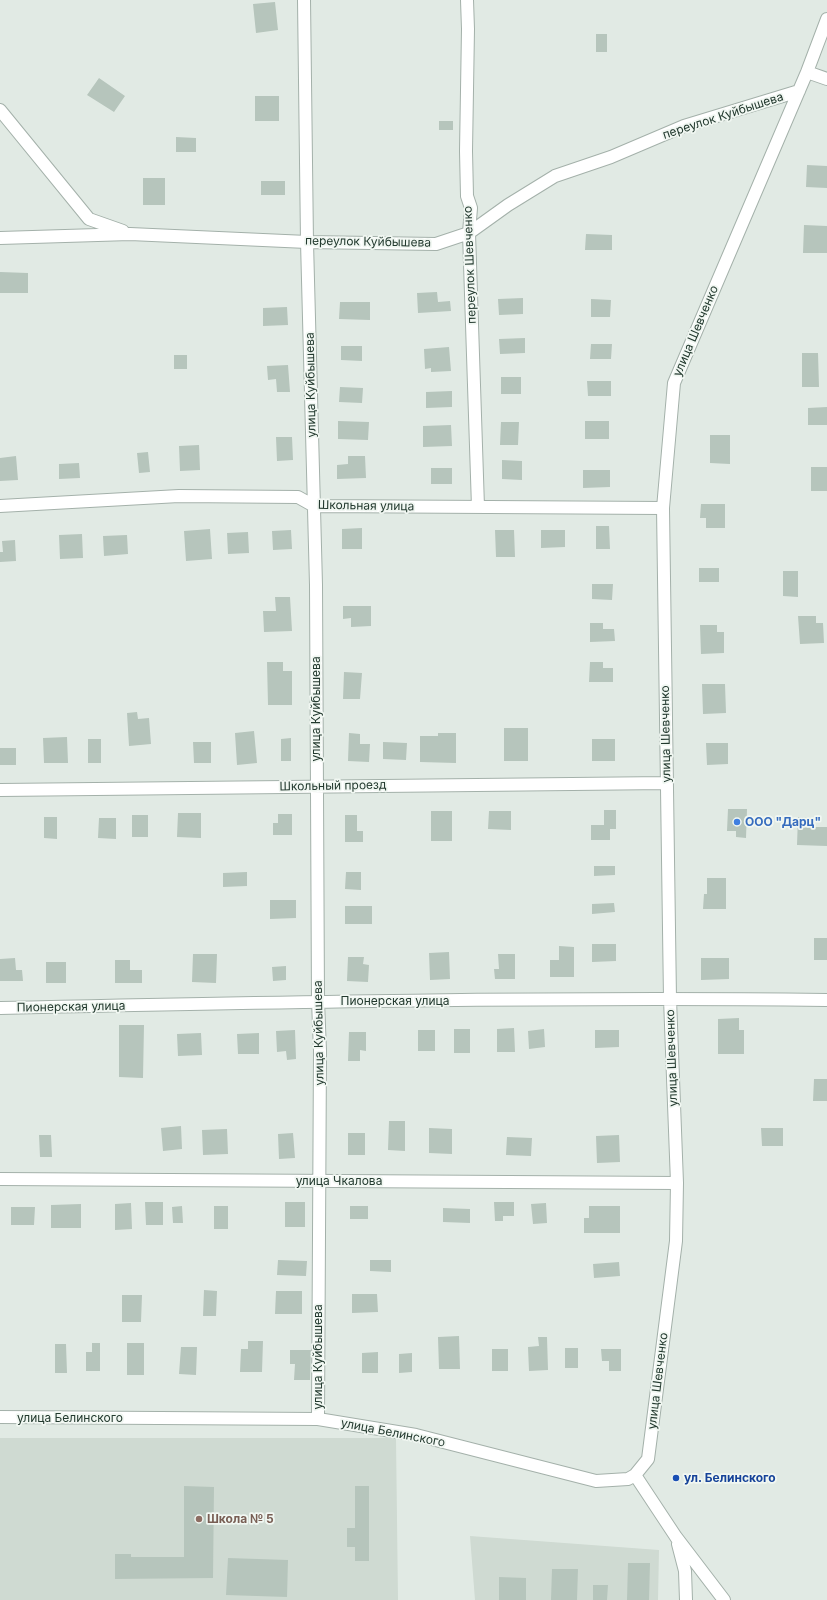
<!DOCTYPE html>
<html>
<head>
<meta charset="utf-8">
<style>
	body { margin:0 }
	canvas { display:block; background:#e1eae4 }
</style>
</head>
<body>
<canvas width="827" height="1600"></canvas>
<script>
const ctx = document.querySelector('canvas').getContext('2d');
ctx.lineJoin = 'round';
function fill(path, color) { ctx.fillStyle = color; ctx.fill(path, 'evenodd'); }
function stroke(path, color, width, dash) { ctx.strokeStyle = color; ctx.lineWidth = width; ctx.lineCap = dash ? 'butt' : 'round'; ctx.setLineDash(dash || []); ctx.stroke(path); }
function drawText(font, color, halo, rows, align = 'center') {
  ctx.font = font + ' Inter,sans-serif'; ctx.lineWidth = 3.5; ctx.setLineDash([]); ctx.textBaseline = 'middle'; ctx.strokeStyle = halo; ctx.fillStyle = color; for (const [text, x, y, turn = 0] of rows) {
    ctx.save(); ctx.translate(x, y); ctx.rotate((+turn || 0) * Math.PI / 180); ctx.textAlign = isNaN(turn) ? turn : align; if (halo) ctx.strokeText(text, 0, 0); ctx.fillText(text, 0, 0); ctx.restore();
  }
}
const built = new Path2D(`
	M0 1438H396L398 1600H0Z
	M470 1536 659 1550 658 1600H475Z`);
const building = new Path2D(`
	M275 2 278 30 256 33 253 4Z
	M596 34H607V52H596Z
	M99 78 125 96 114 112 87 95Z
	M255 96H279V121H255Z
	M439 121H453V130H439Z
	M176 137 196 138V152H176Z
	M807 165 827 166V188L806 187Z
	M143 178H165V205H143Z
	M261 181H285V195H261Z
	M804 225 827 226V253H803Z
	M586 234 612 235V250H585Z
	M0 272 28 273V293H0Z
	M437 292 438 302 450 301 451 311 418 313 417 293Z
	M523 298V314L499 315 498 299Z
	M591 299 611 300 610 317H591Z
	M340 302H370V320L339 319Z
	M287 307 288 325 263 326V308Z
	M525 338V353L500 354 499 339Z
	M591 344H612L611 359H590Z
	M341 346H362V361L341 360Z
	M449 347 451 371 431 372V368L425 369 424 349Z
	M802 353H818L819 387H802Z
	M174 355H187V369H174Z
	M288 365 290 392H277L276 379 268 380 267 366Z
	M501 377H521V394H501Z
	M587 381H611V396H588Z
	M340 387 363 388 362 403 339 402Z
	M452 391V407L426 408V392Z
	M827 407V425H808V408Z
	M338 421 369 422 368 440 338 439Z
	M585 421H609V439H585Z
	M501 422H519L518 445H500Z
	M451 425 452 446 423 447V426Z
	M710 435H730V464L710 463Z
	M276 437H292L293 460 277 461Z
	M199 445 200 470 180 471 179 446Z
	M148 452 150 472 139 473 137 453Z
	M16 456 18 480 0 481V458Z
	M348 456H365L366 478 337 479V465L348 464Z
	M502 460 522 461V480L502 479Z
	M79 463 80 478 59 479V464Z
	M811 467H827V491H811Z
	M431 468H452V484H431Z
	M583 470H610V487L583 488Z
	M701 504H725V528H706V518H700Z
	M596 526H609L610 549H596Z
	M362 528V549H342V529Z
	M210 529 212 559 186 561 184 531Z
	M291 530 292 549 273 550 272 531Z
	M495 530H514L515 557H496Z
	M541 530H565V547L541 548Z
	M248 532 249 553 228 554 227 533Z
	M82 534 83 558 60 559 59 535Z
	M127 535 128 554 104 556 103 536Z
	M15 540 16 561 0 562V552H3L2 541Z
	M699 568H719V582H699Z
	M783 571H798V597L783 596Z
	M592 584H613L612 600 592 599Z
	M275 597H290L292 631 264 632 263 611H276Z
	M343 606H371V626L351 627V618L343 619Z
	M798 616H816V623H823L824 643 800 644Z
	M590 623H603V629H614L615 641 590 642Z
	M700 625H717V632H724V653L701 654Z
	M267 662H283V671H292V705H268Z
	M590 662H603V668H613V682H589Z
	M344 672 362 673 360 699H343Z
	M702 684H725L726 713 703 714Z
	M137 712 138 719 149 718 151 744 129 746 127 713Z
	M504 728H528V761H504Z
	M254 731 257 763 237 765 235 733Z
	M349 733 360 734V744H370L369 762 348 761Z
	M438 733H456V763L420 762V736H438Z
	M67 737 68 763H44L43 738Z
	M291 738V761H281V739Z
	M88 739H101V763H88Z
	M592 739H615V761H592Z
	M193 742H211V763H194Z
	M383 742 407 743 406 760 383 759Z
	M706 743H728V764L707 765Z
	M0 748H16V765H0Z
	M728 809H747L746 838 736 837V831H727Z
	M604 810H616V829H610V840H591V825H604Z
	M431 811H452V841H431Z
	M489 811H511V830L488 829Z
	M178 813H201V838L177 837Z
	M278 814H292V835H273V823H278Z
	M132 815H148V837H132Z
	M345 815H357V831H363V842H345Z
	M44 817H57V839L44 838Z
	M798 817 813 818V827H827V846L797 845Z
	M99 818H116V839L98 838Z
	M594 866H615V875L594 876Z
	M247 872V886L223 887V873Z
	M346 872H361V890L345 889Z
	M707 878H726V909H703L704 894H707Z
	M270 900H296V918L270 919Z
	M614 903 615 912 592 914V904Z
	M345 906H372V924H345Z
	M814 938H827V960H814Z
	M592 944H616V961L592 962Z
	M559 946 574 947V977H550V960H559Z
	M449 952 450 979 430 980 429 953Z
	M193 954H217L216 983 192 982Z
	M498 954H515V979H495L494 969H499Z
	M348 957H364L363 964 369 965 368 982 347 981Z
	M15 958 16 970H22L23 981H0V959Z
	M701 958H729V979L701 980Z
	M115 960H130V970H142V983H115Z
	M46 962H66V983H46Z
	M286 966V980L273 981 272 967Z
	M739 1018V1030H744V1054H718V1019Z
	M119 1025H144L143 1078 119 1077Z
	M514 1028 515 1052H497V1029Z
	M454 1029H470V1053H454Z
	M544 1029 545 1047 529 1049 528 1031Z
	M295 1030 296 1059 287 1060 286 1051 277 1052 276 1031Z
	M418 1030H435V1051H418Z
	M595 1030H619V1047L595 1048Z
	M349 1032H366V1051L360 1050V1061H348Z
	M201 1033 202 1055 178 1056 177 1034Z
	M259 1033V1054H238L237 1034Z
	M814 1079H827V1101H813Z
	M389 1121H405V1151L388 1150Z
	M181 1126 182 1149 163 1151 161 1128Z
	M429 1128 452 1129V1154L429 1153Z
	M761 1128H783V1146H762Z
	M227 1129 228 1154 203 1155 202 1130Z
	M293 1133 295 1158 279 1159 278 1134Z
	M348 1133H365V1155H348Z
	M39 1135H51L52 1157H40Z
	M619 1135 620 1162 597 1163 596 1136Z
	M507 1137 532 1138 531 1156 506 1155Z
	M145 1202H163V1225H146Z
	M285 1202H305V1227H285Z
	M494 1202H514V1216H503V1221H495Z
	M131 1203 132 1229 115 1230V1204Z
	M546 1203 547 1223 533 1224 531 1204Z
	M81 1204V1228H51V1205Z
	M182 1206 183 1223H173L172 1207Z
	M214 1206H228V1229H214Z
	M350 1206H368V1219H350Z
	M589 1206H620V1233H584V1218H589Z
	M11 1207H35L34 1225H11Z
	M443 1208 470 1209V1223L443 1222Z
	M278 1260 307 1261 306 1276 277 1275Z
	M370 1260H391V1272L370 1271Z
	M619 1262 620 1276 594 1278 593 1264Z
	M204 1290 217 1291 216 1316H203Z
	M276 1291H302V1314H275Z
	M352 1294H377L378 1312 352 1313Z
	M122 1295H142L141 1322H122Z
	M459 1336 460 1369H439L438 1337Z
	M538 1337H547L548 1370 529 1371 528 1347 539 1346Z
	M248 1341H263L262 1372H240L241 1349H248Z
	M92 1343H100V1371H86V1352H92Z
	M127 1343H144V1375H127Z
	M55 1344H66L67 1373H55Z
	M181 1347H197L196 1375 179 1374Z
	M565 1348H578V1368H565Z
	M492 1349H508V1371H492Z
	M601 1349H621V1371H609V1361H602Z
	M290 1350H311L310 1380H294L295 1364H290Z
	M378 1352V1373H362V1353Z
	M412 1353V1372L399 1373V1354Z
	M184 1486 214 1487 213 1578 115 1579V1554H131V1557H184Z
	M355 1486H369V1561H355V1547H347V1528H355Z
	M228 1558 288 1560 287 1597 226 1595Z
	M628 1563H650L649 1600H627Z
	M552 1569H578L577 1600H551Z
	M499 1577 526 1578V1600H499Z
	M593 1585H608L607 1600H593Z`);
const minor = new Path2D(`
	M304 0 307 242 316 585 318 1001 320 1051 318 1419
	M467 0 468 29 466 151 467 196 471 208 469 233 478 507
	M807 72 827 79
	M0 110 89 219 123 231
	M0 238 130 234 307 242 436 244 469 233 508 205 555 176 611 157 684 126 799 91
	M0 506 179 496 298 497 314 506 663 508
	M0 790 667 783
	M0 1008C276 1002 551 997 827 1000
	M0 1179 677 1183
	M0 1417 318 1419 416 1435 596 1481 628 1479 635 1475 648 1459 676 1241 677 1183 670 999 663 508 674 383 807 72 827 19
	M635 1475 676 1537 724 1600
	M678 1544 685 1571 686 1600`);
const markers = [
	[737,822,4,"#3f7fe0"],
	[676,1478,4,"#1a4fb4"],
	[199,1519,4,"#8d6e63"]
];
const streetNames = [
	["переулок Куйбышева",723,116,-18],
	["переулок Куйбышева",368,242,1],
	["переулок Шевченко",470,265,-92],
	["улица Шевченко",696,331,-67],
	["улица Куйбышева",311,385,-91],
	["Школьная улица",366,506,1],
	["улица Куйбышева",316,709,-90],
	["улица Шевченко",666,734,-91],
	["Школьный проезд",333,786,-1],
	["Пионерская улица",395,1001],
	["Пионерская улица",71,1007,-1],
	["улица Куйбышева",319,1033,-91],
	["улица Шевченко",672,1058,-92],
	["улица Чкалова",339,1181],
	["улица Куйбышева",318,1357,-90],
	["улица Шевченко",658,1381,-83],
	["улица Белинского",70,1418],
	["улица Белинского",393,1433,11]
];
const shopNames = [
	["ООО \"Дарц\"",745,822]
];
const transitNames = [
	["ул. Белинского",684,1478]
];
const educationNames = [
	["Школа № 5",207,1519]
];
fill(built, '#cfdad2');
fill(building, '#b6c5bc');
stroke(minor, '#a4b1aa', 14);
stroke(minor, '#fff', 12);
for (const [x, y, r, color] of markers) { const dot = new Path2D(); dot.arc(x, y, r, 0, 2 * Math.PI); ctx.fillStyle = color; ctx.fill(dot); stroke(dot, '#f1f7f2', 1.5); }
drawText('12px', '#22392e', '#f1f7f2', streetNames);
drawText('bold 12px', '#366cbe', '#f1f7f2', shopNames, 'left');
drawText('bold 12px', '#164399', '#f1f7f2', transitNames, 'left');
drawText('bold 12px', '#785e54', '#f1f7f2', educationNames, 'left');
</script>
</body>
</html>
